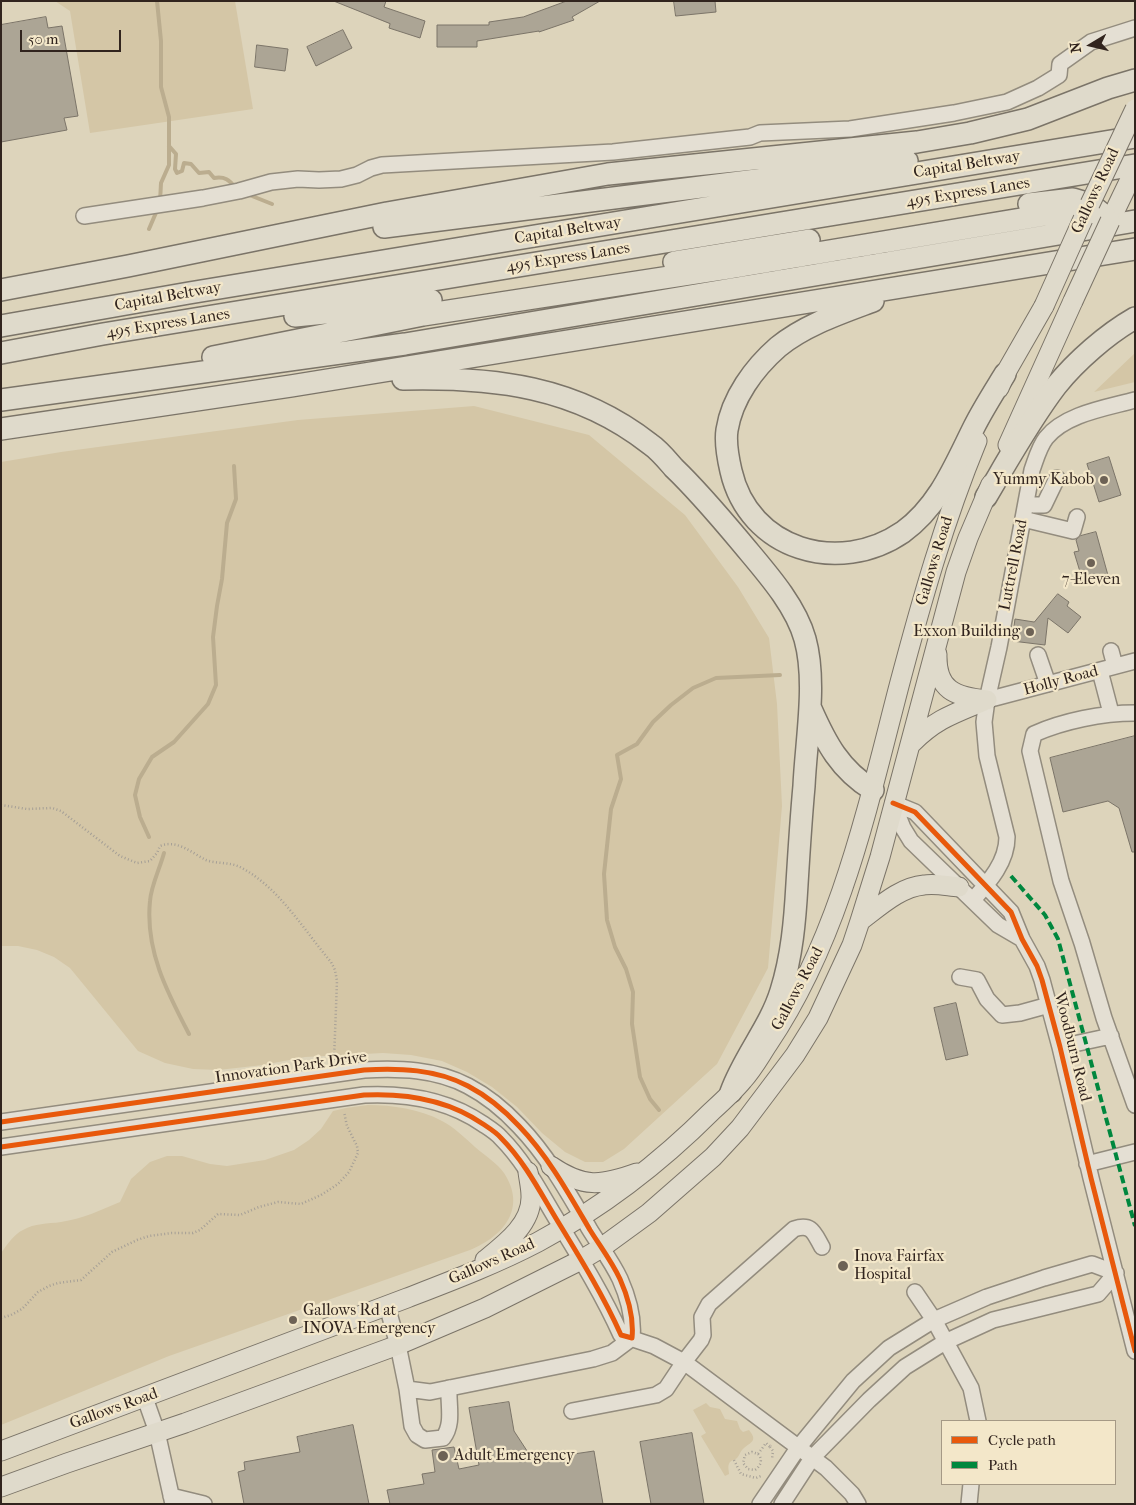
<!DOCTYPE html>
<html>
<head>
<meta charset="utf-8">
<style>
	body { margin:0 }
	#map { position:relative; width:1136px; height:1505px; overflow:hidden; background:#ddd4bb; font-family:"IM FELL French Canon",serif }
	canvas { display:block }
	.frame { position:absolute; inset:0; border:2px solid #31241e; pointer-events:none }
	.legend { position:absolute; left:941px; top:1420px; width:175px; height:65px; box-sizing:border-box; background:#f3e7c9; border:1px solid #a59985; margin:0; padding:6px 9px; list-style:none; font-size:15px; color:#31241e }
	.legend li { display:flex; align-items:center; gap:10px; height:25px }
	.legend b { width:25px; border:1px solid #a59985 }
	.north { position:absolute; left:1066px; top:20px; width:50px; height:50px; -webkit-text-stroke:4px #f3e7c9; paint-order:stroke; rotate:261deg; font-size:14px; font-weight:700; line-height:20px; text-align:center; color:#31241e }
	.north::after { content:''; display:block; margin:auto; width:18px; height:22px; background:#31241e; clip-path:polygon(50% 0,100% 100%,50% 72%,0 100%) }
	.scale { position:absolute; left:20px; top:30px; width:101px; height:22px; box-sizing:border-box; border:2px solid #31241e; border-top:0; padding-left:6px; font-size:15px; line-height:18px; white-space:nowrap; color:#31241e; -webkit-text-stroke:4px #f3e7c9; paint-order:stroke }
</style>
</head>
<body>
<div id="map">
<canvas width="1136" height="1505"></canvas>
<div class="frame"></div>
<ul class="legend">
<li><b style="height:6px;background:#e8590c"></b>Cycle path</li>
<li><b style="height:6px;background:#00873e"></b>Path</li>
</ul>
<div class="north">N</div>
<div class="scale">50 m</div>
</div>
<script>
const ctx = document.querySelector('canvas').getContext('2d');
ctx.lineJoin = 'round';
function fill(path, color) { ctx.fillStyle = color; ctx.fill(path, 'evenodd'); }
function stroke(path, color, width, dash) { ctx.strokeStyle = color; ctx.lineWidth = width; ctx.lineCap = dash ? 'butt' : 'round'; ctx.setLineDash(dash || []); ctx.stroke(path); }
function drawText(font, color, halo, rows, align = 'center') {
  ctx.font = font + ' "IM FELL French Canon",serif'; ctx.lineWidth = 4.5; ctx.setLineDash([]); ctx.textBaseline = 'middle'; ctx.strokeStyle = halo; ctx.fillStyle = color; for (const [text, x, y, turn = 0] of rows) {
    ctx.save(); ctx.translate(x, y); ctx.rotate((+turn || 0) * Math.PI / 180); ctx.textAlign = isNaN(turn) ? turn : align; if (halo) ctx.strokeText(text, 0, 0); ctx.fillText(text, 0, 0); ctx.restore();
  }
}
const green = new Path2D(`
	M55 1H235L253 109 90 133 70 11Z
	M1135 353V382L1094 392Z
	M474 406 589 435 685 515 738 587 769 638 777 704 782 806 768 968 717 1064 624 1149 603 1162H585L565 1152 542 1133 517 1107 492 1087 467 1072 442 1061 411 1055 383 1053 305 1057 263 1065 218 1070 193 1069 165 1063 138 1051 70 968 54 957 37 950 18 946H1V462L61 452 298 420Z
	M368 1105C392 1105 420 1109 442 1121 454 1127 465 1138 475 1147 484 1155 497 1163 504 1173 527 1208 504 1236 470 1250L169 1356 1 1425V1253C7 1245 14 1234 23 1230 35 1223 47 1224 61 1222 82 1219 101 1210 120 1202L131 1179 150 1162 167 1156H182L210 1164 227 1166 265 1160 294 1150 309 1140 321 1129 333 1111 346 1108Z
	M706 1403 710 1407 720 1409 725 1419 737 1421 740 1429 743 1432 749 1430C758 1441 751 1442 744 1448 740 1451 740 1455 737 1458 735 1460 732 1460 730 1462 727 1466 729 1470 729 1474L725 1476 701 1436 706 1433 693 1410Z`);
const stream = new Path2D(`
	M157 1 161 41V87L169 117V165L161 183 160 202
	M169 146 176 154 175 169 177 173 182 171 184 163 191 164 199 173 209 172 214 178C225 176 229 180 236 188
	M247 194 272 204
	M149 229 158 208
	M149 837 140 817 135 795 139 779 152 757 174 742 208 704 216 685 213 637 217 606 222 579 227 523 236 499 234 466
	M164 853C160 868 151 886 150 901 145 950 167 992 189 1034
	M659 1110 650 1099 640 1077 632 1024 633 992 626 969 615 947 607 920 604 874 611 809 621 779 617 755 637 744 653 722 671 705 693 688 716 678 780 675`);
const building = new Path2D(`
	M334 1H386L384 7 425 21 420 38 389 28 390 24Z
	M567 1H600L572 17 574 20 539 32V31L477 41V47H437V25H489V22L523 17Z
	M674 1H715L716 12 676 16Z
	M46 17 48 28 62 26 78 116 64 118 67 130 1 142V25Z
	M343 30 352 48 316 66 307 47Z
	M257 45 288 49 285 71 255 67Z
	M1109 457 1121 495 1099 502 1087 464Z
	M1096 532 1109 579 1090 584 1086 574 1081 575 1074 552 1079 551 1076 540 1080 536Z
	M1058 594 1069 602 1067 606 1081 617 1068 633 1048 618 1045 645 1012 641 1015 619 1034 622Z
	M1135 736V852H1132L1119 808 1108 801 1063 812 1050 758Z
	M956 1003 968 1055 946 1060 934 1008Z
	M509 1402 514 1431 533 1460 594 1451 603 1504H390L387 1490 424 1484 422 1474 435 1472 432 1450 454 1447 459 1469 479 1465 469 1408Z
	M353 1425 369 1504H244L238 1472 245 1470 244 1462 300 1452 297 1437Z
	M692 1433 704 1504H651L640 1442Z`);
const path = new Path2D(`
	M1 805 27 809 52 808 61 811 120 856 137 863 150 861 157 853 160 846C177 839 192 853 206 860 217 864 230 862 240 867 279 887 303 929 331 962L335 970 337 981 334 1060
	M1 1318 11 1315 22 1309 38 1292 49 1286 58 1283 81 1280 112 1252 137 1240 149 1236 172 1233H193L200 1230 218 1214 240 1215 259 1207 278 1202 301 1204 321 1195 338 1184 349 1172 358 1153 357 1146 347 1126 344 1112
	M770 1447 773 1451 772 1459
	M758 1454C763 1459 761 1466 755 1470L748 1469 743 1463 745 1455 752 1452 758 1454 766 1443 770 1447 771 1445
	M734 1460 741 1474 756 1478 761 1476`);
const minor = new Path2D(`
	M84 216 203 198 239 191 271 182 298 179 319 180 341 179 357 175 371 168 382 165 613 152 750 137 760 133 850 129 954 113 1007 102 1038 88 1059 75 1060 64 1091 42 1135 28
	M1026 503 1034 505H1044L1057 478
	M1023 519 1073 531 1077 517
	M1111 651 1115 666
	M1038 655 1048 684
	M1100 671 1111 713
	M987 700 1135 661
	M1135 713C1102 713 1063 721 1034 734L1030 751 1061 881 1082 943 1104 1018 1135 1105
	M893 803 915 812 1011 912 1022 939 1037 966 1042 980 1060 1047 1091 1178 1135 1351
	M893 803 903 828 911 841 998 925 1022 939
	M973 900C989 882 1007 862 1007 837L987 756 984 722 987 700 999 647 1032 470C1036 459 1039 447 1046 438 1065 414 1106 408 1135 400
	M960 977 977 980 987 999 1002 1015 1020 1013 1049 1005
	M1060 1047 1111 1036
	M1 1122 364 1070C399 1068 436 1069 468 1086 487 1096 505 1111 519 1126 548 1156 569 1194 590 1230 600 1246 612 1262 620 1279 628 1297 634 1318 632 1338
	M1 1147 364 1095C406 1093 447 1099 483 1124 489 1128 496 1132 501 1138 526 1163 542 1196 560 1225 582 1261 604 1297 621 1335L654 1346 684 1362 826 1468 852 1494 858 1504
	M1087 1164 1135 1152
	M915 1292 934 1320 971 1388 978 1421
	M387 1306 398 1345 407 1389 412 1426 417 1435 425 1440 443 1438C454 1424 448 1405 449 1388
	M407 1389 430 1392 593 1359 612 1353 632 1338
	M145 1398 157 1432 173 1504
	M572 1411 656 1395 666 1389 684 1362 701 1340 703 1335 702 1317 709 1304 794 1229C812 1223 814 1233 822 1247
	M171 1496 204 1504
	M760 1504 798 1448 816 1426 853 1381 889 1348 934 1320 987 1297 1044 1278 1092 1264 1116 1273
	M782 1504 812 1458 869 1400 905 1367 945 1342 993 1320 1098 1294 1116 1273
	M969 1504 971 1484`);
const major = new Path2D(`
	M1110 221 1135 169
	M999 388 1005 374 1044 306
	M1008 445 1073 301
	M937 654C936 690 955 697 987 700
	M912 743C936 719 953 714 984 701
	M860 921C879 907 900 887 924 885 935 883 947 886 959 887
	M551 1166C583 1188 601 1186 637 1173
	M485 1260C505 1244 532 1224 531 1196 531 1188 529 1180 528 1172
	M1 1451 407 1298C451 1281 496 1264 538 1242 603 1207 660 1163 712 1111 723 1101 734 1091 743 1080 753 1069 760 1056 768 1044 840 937 867 809 899 686 921 603 944 521 977 441
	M1 1487 67 1463 185 1423 398 1345 485 1308 581 1260 601 1248 649 1213 713 1157 740 1128 795 1055 818 1018 852 945 860 921 880 857 956 572 968 538 991 484`);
const highway = new Path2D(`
	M1029 204 1073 199 1090 204 1105 216
	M384 227 907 161
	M674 262 809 240
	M1 290 128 266 387 213 608 174 917 142 970 133 1028 119 1108 88 1135 80
	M873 301C841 313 805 325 778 347 754 368 732 398 727 430 725 443 728 458 731 471 749 550 839 576 903 532 939 506 955 465 974 427 983 409 994 392 1005 374
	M295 316 355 310 431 300
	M1 326 189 293 1135 137
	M1 353 103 334 1135 165
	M213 357 423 315 728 268 1045 215C1064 213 1081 219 1100 221
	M403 379C494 377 576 386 650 444 659 450 667 460 674 468 698 491 719 516 740 541 763 569 795 603 805 639 817 682 806 741 804 786 801 819 799 851 797 884 795 920 792 956 781 991 770 1027 744 1056 731 1092
	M1 400 405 344 1135 221
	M1 429 291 386 1135 249
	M986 497C1008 460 1030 420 1056 386 1076 361 1107 334 1135 318
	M811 709C826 743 840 770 873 790`);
const majorBridge = new Path2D(`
	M1090 204 1135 109
	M1073 301 1110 221
	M1044 306 1083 219`);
const quiet = new Path2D(`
	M1011 876 1045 915 1058 939 1135 1226`);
const cycleway = new Path2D(`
	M893 803 915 812 1011 912 1022 939 1037 966 1042 980 1060 1047 1091 1178 1135 1351
	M1 1122 364 1070C399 1068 436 1069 468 1086 487 1096 505 1111 519 1126 548 1156 569 1194 590 1230 600 1246 612 1262 620 1279 628 1297 634 1318 632 1338L621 1335C604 1297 582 1261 560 1225 542 1196 526 1163 501 1138 496 1132 489 1128 483 1124 447 1099 406 1093 364 1095L1 1147`);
const markers = [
	[1104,480,5,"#6d6255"],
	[1091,563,5,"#6d6255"],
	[1030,632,5,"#6d6255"],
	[843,1266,6,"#6d6255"],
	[293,1320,5,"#6d6255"],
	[443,1456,6,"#6d6255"]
];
const streetNames = [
	["Capital Beltway",967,165,-9],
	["Gallows Road",1096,191,-65],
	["495 Express Lanes",968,193,-9],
	["Capital Beltway",568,231,-9],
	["495 Express Lanes",568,258,-9],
	["Capital Beltway",168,297,-10],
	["495 Express Lanes",168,324,-9],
	["Gallows Road",935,561,-73],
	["Luttrell Road",1014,565,-79],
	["Holly Road",1061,681,-15],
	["Gallows Road",798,989,-62],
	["Woodburn Road",1072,1047,76],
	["Innovation Park Drive",291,1068,-8],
	["Gallows Road",492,1262,-24],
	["Gallows Road",114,1409,-20]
];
const poiNames = [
	["Yummy Kabob",1094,480,"right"],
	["7-Eleven",1091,580,"center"],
	["Exxon Building",1020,632,"right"],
	["Inova Fairfax",854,1257],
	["Hospital",854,1275],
	["Gallows Rd at",303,1311],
	["INOVA Emergency",303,1329],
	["Adult Emergency",454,1456]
];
fill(green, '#d4c6a6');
stroke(stream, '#bbad8f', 4);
fill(building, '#aca595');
stroke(building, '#7b7468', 1);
stroke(minor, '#938c7e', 18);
stroke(major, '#7b7468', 21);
stroke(highway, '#7b7468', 24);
stroke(path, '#a59f96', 2.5, [1, 2.5]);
stroke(minor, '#e4dfd3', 15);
stroke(major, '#dfdacb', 19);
stroke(highway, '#dfdacb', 21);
stroke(majorBridge, '#7b7468', 21, []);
stroke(majorBridge, '#dfdacb', 19);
stroke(quiet, '#00873e', 4, [8, 4]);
stroke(cycleway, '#e8590c', 5);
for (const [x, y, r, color] of markers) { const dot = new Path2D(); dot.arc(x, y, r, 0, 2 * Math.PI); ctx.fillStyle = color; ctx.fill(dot); stroke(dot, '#f3e7c9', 2); }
drawText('16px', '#31241e', '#f3e7c9', streetNames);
drawText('16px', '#31241e', '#f3e7c9', poiNames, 'left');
</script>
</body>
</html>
